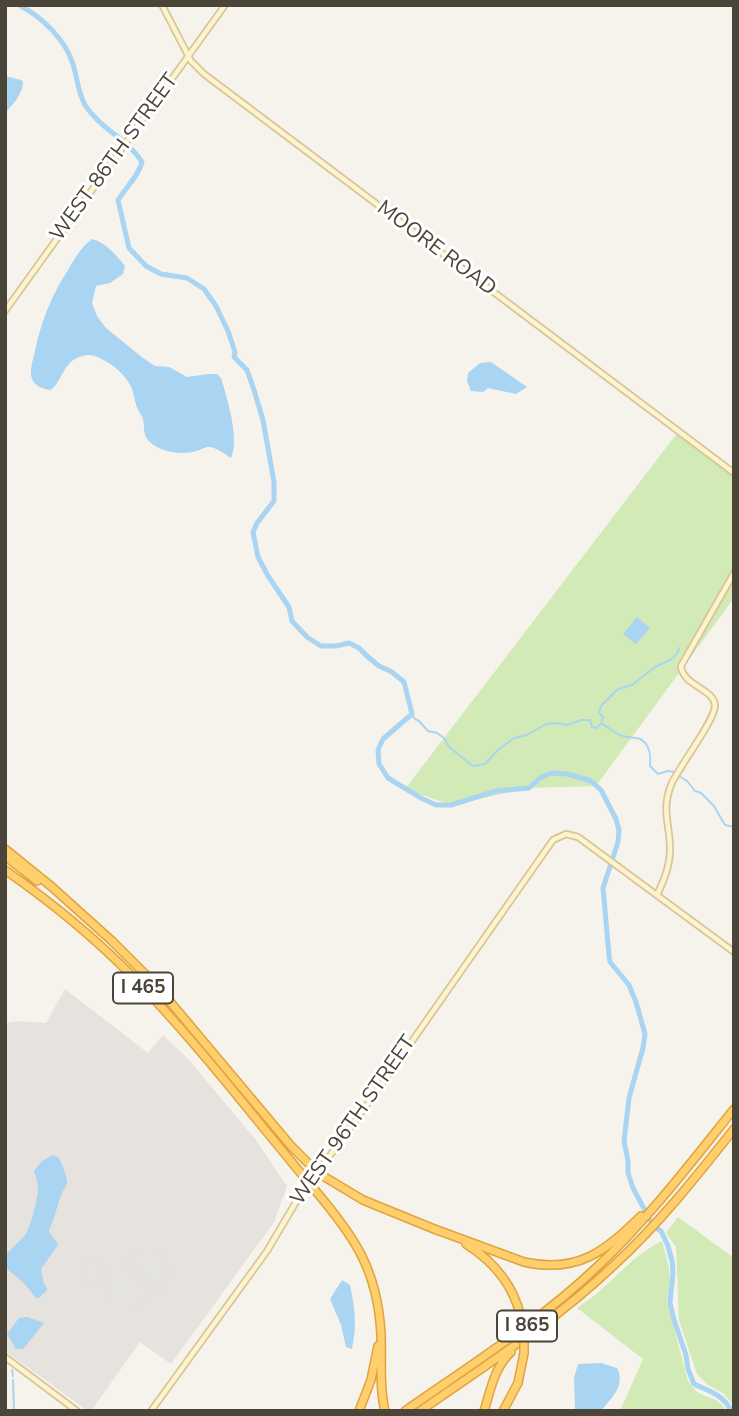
<!DOCTYPE html>
<html>
<head>
<meta charset="utf-8">
<style>
	body { margin:0 }
	#map { position:relative; width:739px; height:1416px; overflow:hidden; background:#f6f3ec; font-family:"Nunito Sans",sans-serif }
	canvas { display:block }
	.frame { position:absolute; inset:0; border:7px solid #4b4439; pointer-events:none }
</style>
</head>
<body>
<div id="map">
<canvas width="739" height="1416"></canvas>
<div class="frame"></div>
</div>
<script>
const ctx = document.querySelector('canvas').getContext('2d');
ctx.lineJoin = 'round';
function fill(path, color) { ctx.fillStyle = color; ctx.fill(path, 'evenodd'); }
function stroke(path, color, width, dash) { ctx.strokeStyle = color; ctx.lineWidth = width; ctx.lineCap = dash ? 'butt' : 'round'; ctx.setLineDash(dash || []); ctx.stroke(path); }
function drawText(font, color, halo, rows, align = 'center') {
  ctx.font = font + ' "Nunito Sans",sans-serif'; ctx.lineWidth = 6; ctx.setLineDash([]); ctx.textBaseline = 'middle'; ctx.strokeStyle = halo; ctx.fillStyle = color; for (const [text, x, y, turn = 0] of rows) {
    ctx.save(); ctx.translate(x, y); ctx.rotate((+turn || 0) * Math.PI / 180); ctx.textAlign = isNaN(turn) ? turn : align; if (halo) ctx.strokeText(text, 0, 0); ctx.fillText(text, 0, 0); ctx.restore();
  }
}
const industrial = new Path2D(`
	M65 989 148 1053 163 1035 189 1060 256 1140 287 1186 274 1222 171 1364 140 1342 91 1411H88L5 1351V1023L18 1021 46 1023Z`);
const green = new Path2D(`
	M678 432 734 473V598L596 786 529 788 451 805 405 789Z
	M678 1217 734 1258V1406L724 1394 708 1385 697 1374 679 1320 676 1247 666 1233Z
	M662 1241 669 1268 670 1283 667 1302 688 1381C689 1382 695 1390 696 1391 707 1400 718 1395 726 1411H620L643 1359 577 1308C586 1301 596 1295 604 1287 625 1269 637 1253 662 1241Z`);
const parking = new Path2D(`
	M135 1249 166 1253 165 1261H162L161 1267 171 1271 167 1280 157 1292 131 1261Z
	M84 1256 102 1259 98 1288 80 1285Z
	M124 1263 152 1296 137 1305 127 1307H107L112 1267H115V1264Z`);
const water = new Path2D(`
	M5 76 21 80 23 82 22 89 17 99 6 112 5 139Z
	M92 239C105 242 116 255 125 266L123 274 110 283 96 286 92 303 97 316 106 328 143 358 155 366 169 367 187 377 208 374H217L221 378C227 397 240 440 231 458 225 454 215 446 207 447 203 448 200 450 197 451 181 455 164 453 151 443 142 436 145 428 143 419 141 413 137 410 136 404 134 399 134 394 132 389 127 377 117 368 107 362 99 357 90 353 82 356 62 361 62 384 50 390 43 389 35 386 32 379 29 371 33 360 35 351 41 322 51 296 68 270 75 258 81 247 92 239Z
	M491 362 527 387 516 394 488 388 483 392 471 391 467 381 468 373 480 363Z
	M637 617 650 628 636 644 623 634Z
	M53 1155C54 1156 56 1156 58 1157 61 1160 68 1179 67 1183 66 1186 64 1189 62 1193 57 1205 55 1218 49 1230 50 1236 57 1240 58 1245L41 1269 44 1284 46 1286 47 1290 39 1298H36L24 1283 5 1267V1256C11 1248 19 1243 25 1235 31 1227 36 1203 38 1192 39 1185 36 1178 34 1171L42 1161Z
	M342 1280 350 1285C355 1308 357 1326 352 1349L346 1347 341 1325 330 1299Z
	M27 1317 44 1323 23 1349H16L7 1334 19 1318Z
	M601 1363 617 1368C626 1386 611 1398 601 1411H578L575 1409 574 1378 578 1364Z`);
const stream = new Path2D(`
	M412 714 415 719 419 721 428 731 437 733 444 738 449 747 473 766 485 764 498 750 514 738 527 735 546 724 558 723 567 725 581 720H590L592 727 596 728 601 724 603 717 599 713 601 706 618 689 632 685 655 667 670 660 677 654 679 648
	M602 724C609 727 615 734 623 736 628 738 635 737 640 739 650 744 651 757 650 766L658 774 668 771 674 772
	M679 776 687 781 695 791 701 793 714 806 725 825 734 827
	M12 1370 13 1376
	M13 1380 14 1411`);
const river = new Path2D(`
	M19 5C42 17 65 39 73 64 77 77 78 93 85 105 100 129 128 139 142 162 138 177 126 187 118 200L129 248 146 266 161 274 187 278 204 289 216 306 228 331 235 352 234 357 247 370 254 390 263 420 274 482V501L257 523 253 532 258 557 268 576 289 607 292 621 307 637 321 646H336L349 643 359 648 367 656 379 666 392 672 404 682 412 714 383 739 378 750 379 764 388 778 421 798 436 805H451L496 791 529 788 540 778 551 773 568 774 591 781 601 790 616 819 619 830 618 842 603 888 609 955 610 962 629 985 636 1002 645 1034 643 1048 629 1098 624 1141 628 1161V1173L633 1188 650 1220 656 1228 661 1231 668 1246 672 1261 673 1273 670 1303 674 1320 686 1355 688 1369 694 1384C709 1391 724 1395 731 1411`);
const secondary = new Path2D(`
	M162 5 191 61 204 74 734 473
	M5 311 225 5
	M657 895C664 880 670 866 670 849 670 824 661 811 671 785 678 768 716 719 715 705 713 688 683 686 681 666L734 573
	M5 1357 77 1411
	M151 1411 267 1251 296 1202 382 1084 553 840 566 834 578 837 734 952`);
const highway = new Path2D(`
	M5 849 52 887 112 941 156 985 291 1146 311 1166
	M5 856 37 881
	M5 870C51 902 94 937 133 977 194 1039 248 1110 304 1177
	M323 1176 363 1200 439 1231
	M314 1189C354 1236 378 1270 381 1335 382 1359 379 1387 385 1411
	M437 1230 524 1262C577 1274 606 1251 641 1216
	M466 1244C493 1261 514 1286 521 1318
	M359 1411 371 1380 378 1346
	M405 1411C471 1365 539 1322 597 1267 648 1219 690 1164 734 1109
	M420 1411C486 1365 554 1322 613 1266 658 1225 696 1177 734 1129
	M484 1411C491 1389 494 1368 511 1352
	M503 1411 518 1383 524 1353`);
const highwayBridge = new Path2D(`
	M311 1166 323 1176
	M304 1177 314 1189
	M521 1318 524 1335V1353`);
const shields = [
	[143,988,60],
	[527,1326,60]
];
const shieldNames = [
	["I 465",143,988],
	["I 865",527,1326]
];
const streetNames = [
	["WEST 86TH STREET",115,158,-54],
	["MOORE ROAD",436,249,37],
	["WEST 96TH STREET",354,1121,-55]
];
fill(industrial, '#e6e2dd');
fill(green, '#d2eab5');
fill(parking, '#e5e3e0');
fill(water, '#a9d4f2');
stroke(stream, '#a9d4f2', 2);
stroke(river, '#a9d4f2', 5);
stroke(secondary, '#d6c79b', 8);
stroke(highway, '#e0a43c', 10);
stroke(secondary, '#fff3cd', 4.5);
stroke(highway, '#ffcf6e', 7);
stroke(highwayBridge, '#e0a43c', 10, []);
stroke(highwayBridge, '#ffcf6e', 7);
for (const [x, y, w] of shields) { const box = new Path2D(); box.roundRect(x - w / 2, y - 15.5, w, 31, 5); ctx.fillStyle = '#fff'; ctx.fill(box); stroke(box, '#4b4439', 2); }
drawText('bold 19px', '#4b4439', null, shieldNames);
drawText('21px', '#4b4439', '#fff', streetNames);
</script>
</body>
</html>
